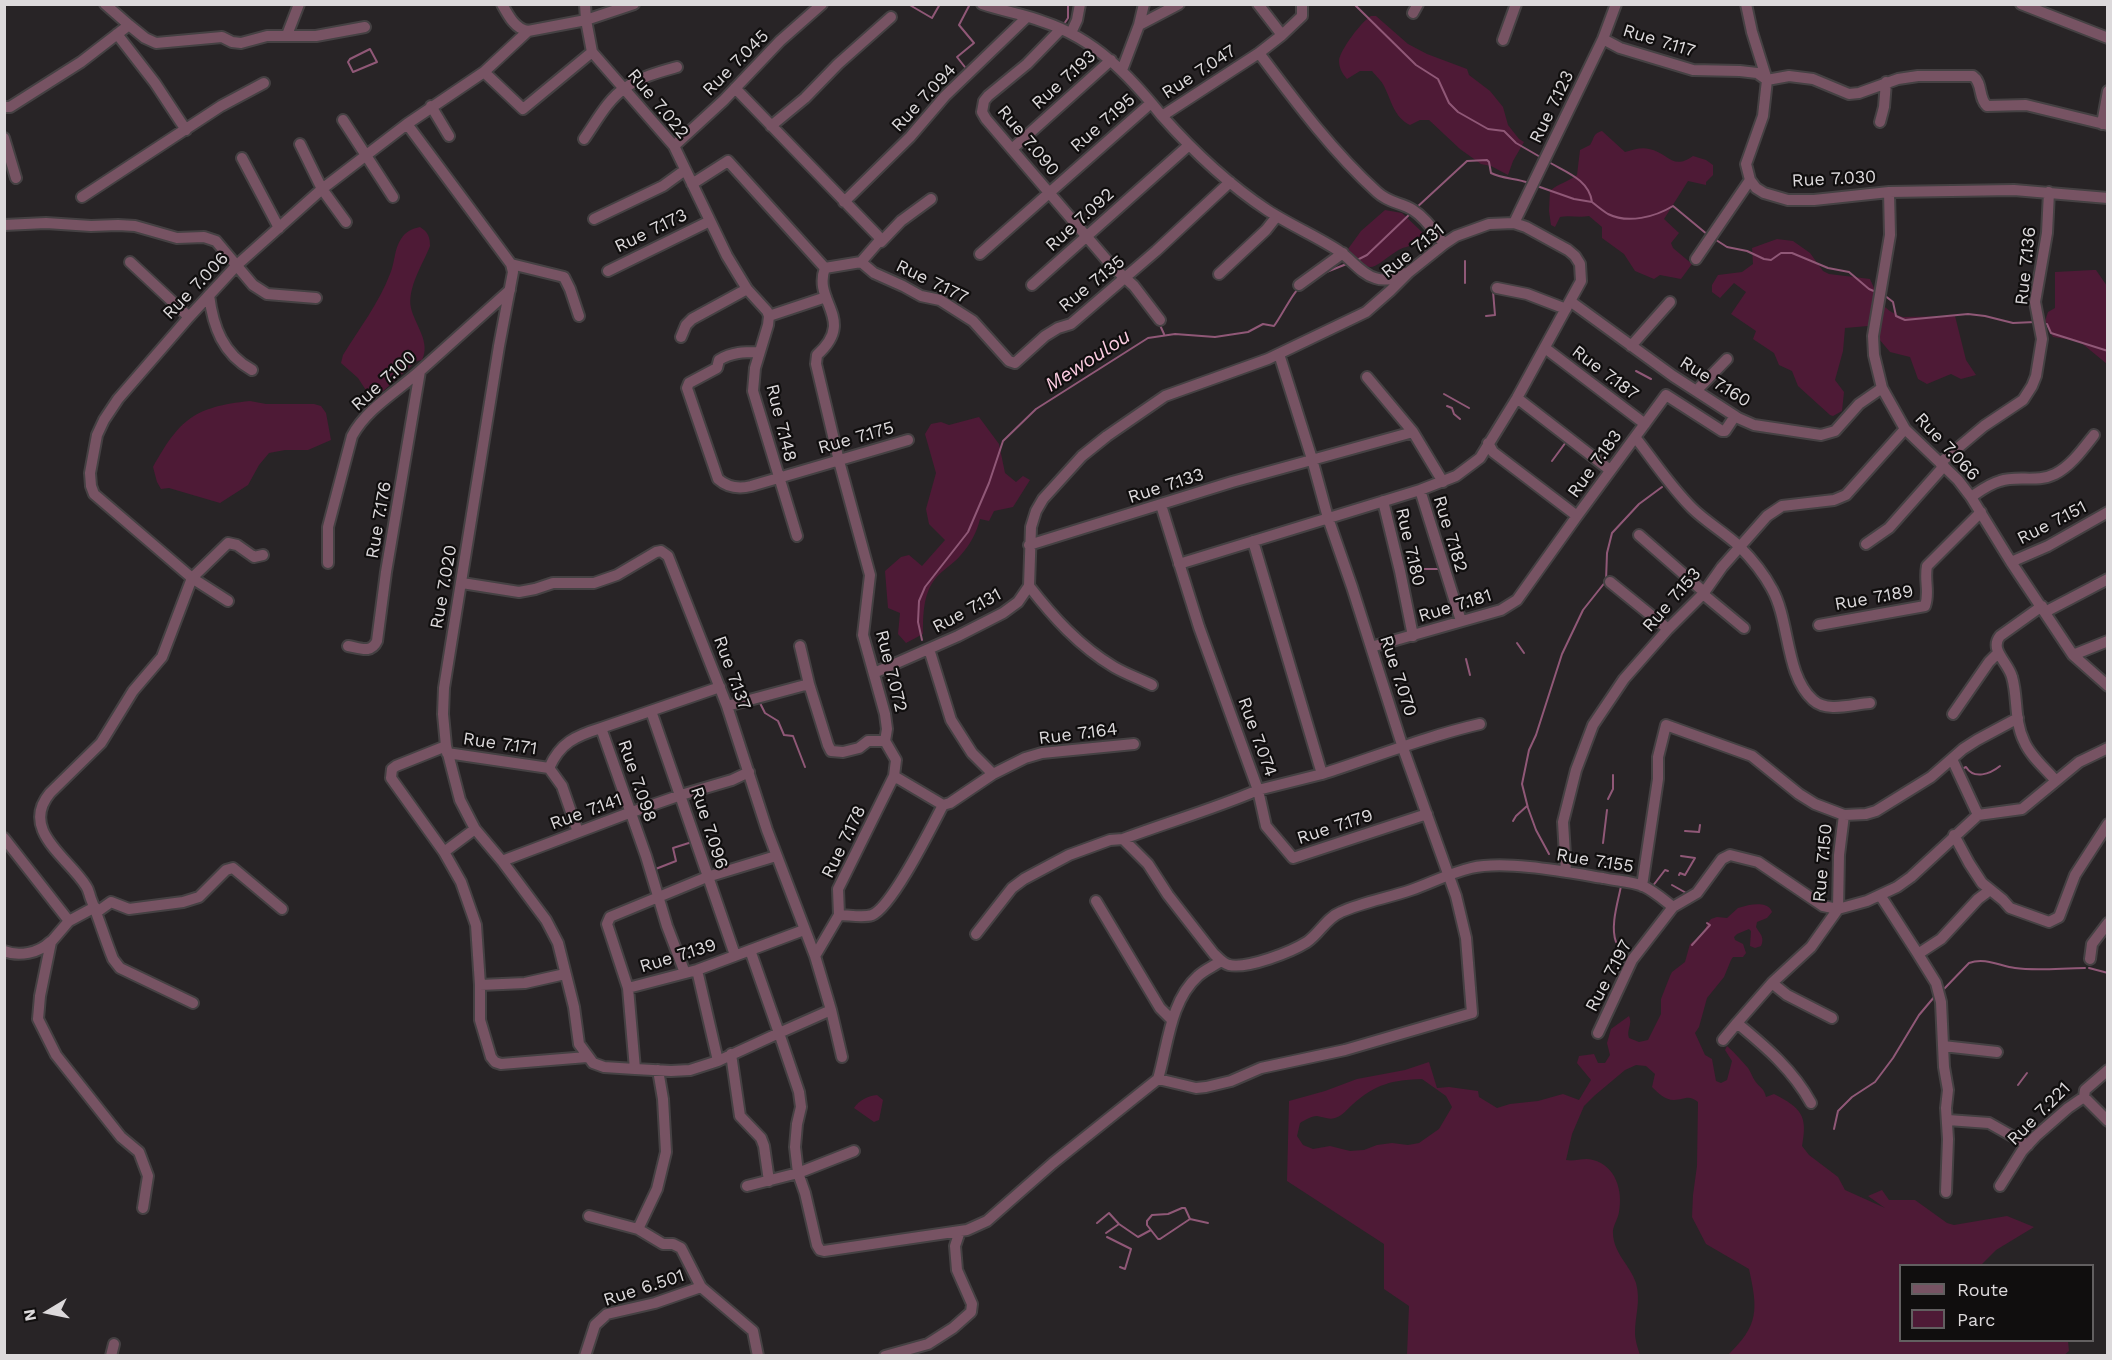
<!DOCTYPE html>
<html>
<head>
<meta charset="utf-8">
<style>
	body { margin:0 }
	#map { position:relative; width:2112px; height:1360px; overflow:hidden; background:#282426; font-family:"Work Sans",sans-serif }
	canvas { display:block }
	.frame { position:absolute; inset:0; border:6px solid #dcd9db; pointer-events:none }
	.legend { position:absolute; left:1899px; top:1264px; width:195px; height:78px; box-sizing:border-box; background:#100e0e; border:2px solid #625f60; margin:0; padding:8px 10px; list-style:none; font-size:18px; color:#dcd9db }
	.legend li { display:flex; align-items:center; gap:12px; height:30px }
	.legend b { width:30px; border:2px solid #625f60 }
	.north { position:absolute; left:18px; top:1282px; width:60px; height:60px; -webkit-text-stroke:4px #100e0e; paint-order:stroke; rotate:260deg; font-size:16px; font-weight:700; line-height:24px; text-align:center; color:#dcd9db }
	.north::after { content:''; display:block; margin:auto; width:21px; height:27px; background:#dcd9db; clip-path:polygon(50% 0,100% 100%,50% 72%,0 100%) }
</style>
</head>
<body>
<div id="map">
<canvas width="2112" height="1360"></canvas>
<div class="frame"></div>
<ul class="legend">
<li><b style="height:8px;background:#775363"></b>Route</li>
<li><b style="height:16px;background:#4e1a36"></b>Parc</li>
</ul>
<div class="north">N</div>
</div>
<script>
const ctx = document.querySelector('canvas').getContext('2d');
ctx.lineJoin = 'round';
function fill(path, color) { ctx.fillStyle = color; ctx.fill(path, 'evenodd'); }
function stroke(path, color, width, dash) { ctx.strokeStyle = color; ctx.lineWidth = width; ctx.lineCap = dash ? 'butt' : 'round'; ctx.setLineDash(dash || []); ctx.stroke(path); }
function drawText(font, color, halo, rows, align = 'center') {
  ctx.font = font + ' "Work Sans",sans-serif'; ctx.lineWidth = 4.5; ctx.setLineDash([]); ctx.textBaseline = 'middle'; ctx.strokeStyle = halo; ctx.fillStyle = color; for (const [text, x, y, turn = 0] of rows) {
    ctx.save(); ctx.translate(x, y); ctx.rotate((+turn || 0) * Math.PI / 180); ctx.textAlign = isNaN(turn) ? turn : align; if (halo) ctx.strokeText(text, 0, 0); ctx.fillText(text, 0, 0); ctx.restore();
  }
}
const green = new Path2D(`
	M1371 16H1376L1408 44 1427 54 1467 69 1469 75 1490 91 1503 107 1508 125 1519 139 1524 142 1513 161 1508 175 1491 166 1481 164 1460 149 1429 120H1420L1410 125C1394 117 1392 102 1384 86 1382 81 1376 76 1372 71H1360L1347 79C1342 73 1339 68 1339 60 1341 49 1361 22 1371 16Z
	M1602 131 1625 152C1633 150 1641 147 1649 149 1669 153 1672 171 1693 156L1706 160 1713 165V175L1706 182V185L1688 181 1664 219 1679 233 1671 243 1673 248 1692 264 1681 279 1660 275 1654 279 1635 271 1624 254 1602 238V227L1589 216C1580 218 1569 215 1560 217L1555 227 1551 225 1549 211 1550 191C1559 183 1568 182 1577 175L1580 150 1590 145C1595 138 1592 134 1602 131Z
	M1385 210 1402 213 1424 234C1421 237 1418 241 1414 244 1409 247 1402 247 1397 251 1371 268 1372 277 1348 249L1361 231Z
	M420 227C428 232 430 237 430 246 423 264 407 288 411 308 415 325 431 342 422 360L417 361 382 392 371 398 358 378 341 363 343 355C359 329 379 303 390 274 395 263 394 249 401 239 406 231 412 229 420 227Z
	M1777 239 1793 241 1810 253 1823 271 1829 274 1870 279C1879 299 1881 310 1903 317L1955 316 1966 360 1976 375 1961 379 1951 374 1927 384 1918 379 1910 357 1890 352 1868 326 1845 328 1843 351 1835 380 1844 392 1842 411 1833 416 1830 415 1798 386 1792 371 1779 365 1774 353 1753 339 1756 331 1731 314 1746 292 1734 283 1720 298 1712 292V285L1718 275 1742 272 1753 264 1752 248Z
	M2093 270H2096L2107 286V319L2106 324 2107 327V364L2079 341 2053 337 2045 321 2048 312 2055 308V272Z
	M250 401 266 404H314L321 406 326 413 331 440 308 450H285L269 453 259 465 248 485 220 503 169 488 161 489 157 482 153 467C180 419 194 407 250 401Z
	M979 417 999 444 1005 473 1016 482 1023 476 1030 480 1013 507 994 511 989 521 980 519C977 532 970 545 960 556 953 564 942 570 935 579 923 594 923 616 923 634L906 643 898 634 900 613 888 608 885 571 901 557 909 555 922 566 945 540 929 524 926 509 936 473 925 434 931 424 941 422 949 425Z
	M1749 905C1757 904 1769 903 1772 912L1767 918 1757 922 1756 927C1760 934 1765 937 1761 946L1755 948 1750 946 1751 931 1749 929 1737 934 1734 937 1735 940 1743 944 1746 953 1743 957H1733L1731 960 1724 977 1707 998 1699 1027 1695 1033 1705 1055 1712 1059 1716 1081 1721 1083 1727 1080 1732 1061 1725 1050 1727 1046C1735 1053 1741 1060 1748 1068 1751 1072 1752 1077 1755 1081 1760 1088 1764 1088 1766 1097L1774 1094C1801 1108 1808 1115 1802 1146L1809 1155 1838 1177 1845 1190 1885 1208 1868 1196 1882 1190 1889 1200H1915L1947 1223 1954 1225 2007 1216 2034 1227 1996 1250 1981 1265 1900 1266V1340L2068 1341 2069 1351 2063 1356 1728 1355C1759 1325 1758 1310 1749 1269L1706 1244 1692 1217 1693 1195 1697 1166 1698 1102C1688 1094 1685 1100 1674 1100 1665 1100 1658 1093 1652 1087L1655 1074 1646 1066 1636 1065 1625 1070 1594 1096 1584 1106 1572 1134 1566 1160C1575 1162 1584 1157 1593 1160 1616 1166 1623 1191 1619 1212 1618 1219 1612 1227 1613 1234 1614 1254 1630 1265 1636 1283 1641 1302 1635 1315 1635 1333 1635 1340 1638 1349 1640 1355H1407L1409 1306 1384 1289V1244L1287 1181 1289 1101 1325 1091 1357 1079 1405 1070 1429 1062 1437 1088 1449 1087 1478 1091 1479 1097 1497 1108 1510 1104 1538 1101 1563 1094 1579 1100 1591 1080 1577 1063 1579 1056 1594 1054 1598 1063H1605L1610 1055 1607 1043 1611 1029 1629 1016C1633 1024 1626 1030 1629 1038L1639 1042 1648 1040 1661 1014V999L1670 976 1672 972 1685 962 1690 944 1704 933 1707 924 1711 919 1717 917 1727 918 1738 908ZM1422 1079 1446 1096 1452 1107 1439 1129 1419 1143 1408 1145 1392 1143 1377 1145 1364 1150 1350 1151 1330 1146 1313 1149 1303 1145 1297 1136 1300 1123C1305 1120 1311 1116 1317 1116 1323 1117 1329 1120 1335 1118 1344 1115 1347 1109 1353 1104 1376 1084 1392 1080 1422 1079Z
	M877 1095 883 1100 879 1120 874 1122 854 1108C859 1100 868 1096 877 1095Z`);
const stream = new Path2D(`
	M908 4 932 18 940 4
	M1354 4 1416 65 1438 79 1449 103 1458 112 1488 129 1504 131 1516 143 1542 158
	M1064 24 1068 18V4
	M370 49 377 62 353 72 348 62 350 59Z
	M968 71 957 57 974 43 959 25 970 4
	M1547 161C1565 172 1589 179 1592 202 1597 206 1603 211 1608 214 1628 224 1655 217 1673 206L1708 235
	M1537 186 1574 199 1592 202
	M1415 209 1467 161 1487 160 1489 162 1491 173C1502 179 1517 178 1529 183
	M1713 238 1727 247 1747 251 1764 259 1771 260 1781 253H1792L1828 268 1849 272 1869 289 1876 292
	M1357 260 1367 255 1411 213
	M1324 273 1349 263
	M1465 283V261
	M1884 295 1893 302 1896 316 1905 320 1968 314 1985 316 2013 323 2035 322
	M1486 316 1495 315 1493 291
	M1159 323 1164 334
	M2044 324H2047L2051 333 2108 351
	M1636 371 1651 379
	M1444 394 1469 408
	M1447 406 1452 408 1454 414 1460 419
	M1552 461 1566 442
	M1413 569H1440
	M922 640 918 622 919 601 925 587 968 532 989 483 1003 441 1036 409 1148 338 1175 334 1215 337 1248 332 1263 324 1274 326C1281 317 1292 294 1299 288
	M1517 643 1524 653
	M1466 659 1470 675
	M759 701 765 713 778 721 784 735 793 736 805 767
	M1964 768 1966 767C1974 780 1990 774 2000 766
	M1608 799 1613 789V775
	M1513 821 1516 816 1527 806
	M1685 831 1699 832 1700 825
	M1603 843 1607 810
	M1549 854 1536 830 1528 808 1522 784 1529 750 1536 735 1562 654 1583 610 1606 581 1607 553 1612 533 1639 504 1662 487
	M653 870 676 861 673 848 692 842
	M1679 875 1680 873 1685 875 1695 858 1681 856
	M1672 885 1688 894
	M1652 887 1665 870 1668 871
	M1616 942C1610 926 1618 902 1621 886
	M1692 945 1710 925 1707 923
	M2089 968 2108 973
	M1943 990 1969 963C1985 957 2000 966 2015 968 2037 971 2062 968 2085 968
	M2018 1085 2027 1073
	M1834 1129 1838 1111 1852 1097 1875 1082 1893 1058 1919 1015 1935 996
	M1190 1219 1160 1239H1158L1147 1225V1221L1152 1215 1168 1214 1182 1208H1185L1190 1219 1208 1223
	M1097 1223 1109 1213 1119 1224 1138 1237 1151 1230
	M1106 1233 1119 1224
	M1107 1237 1131 1249 1125 1269 1120 1267`);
const minor = new Path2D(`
	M585 4 586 20 592 52 674 146 727 256 747 289 767 311 769 316 768 325 755 368 753 391 797 536
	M982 4C1002 11 1024 14 1044 22 1095 39 1129 75 1162 116L1259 53 1282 35 1302 16V4
	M1258 4 1282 35
	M1746 4 1752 32 1767 80 1763 116 1746 164 1750 180 1756 188 1764 193 1788 200H1814L1889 192 2014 190 2108 198
	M2021 4 2108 38
	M1413 13 1418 4
	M129 25 145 38 156 43 222 37 232 42 241 43 267 36H316L365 27
	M1139 25 1179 4
	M1061 29 1027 64 988 96 984 101 982 112 986 119 1111 265 1134 286 1160 320
	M528 31 586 20 634 4
	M1071 33 1077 20 1080 4
	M117 34 155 83 186 130
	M287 35 299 4
	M1603 39 1620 48 1693 70 1740 71 1757 73 1767 80 1789 76 1813 79 1849 94 1859 93 1898 79 1918 76H1973C1983 83 1978 98 1987 106L2026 105 2108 125
	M1503 40 1516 4
	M1259 53C1295 101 1332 151 1377 192 1390 204 1401 202 1413 210 1426 218 1435 233 1444 244
	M1122 70 1139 25 1144 4
	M484 72 523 109 592 52
	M735 88 881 239 861 262 825 268
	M431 106 449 136
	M4 107H10L81 62 129 25 105 4
	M1162 116C1193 151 1228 184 1267 210 1290 225 1316 236 1339 251 1351 259 1361 274 1375 278 1386 282 1396 278 1406 273
	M343 120 393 197
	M1880 122 1884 107 1886 82
	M407 124 511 264 513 272 499 346 444 688 443 714 446 746 460 800 475 829 502 861 546 920 558 943 574 1007 579 1044 593 1063 604 1067 635 1069 671 1071 690 1070 718 1061 779 1033 799 1092 801 1107 797 1124 795 1147 798 1173 805 1193 817 1245 820 1250 824 1251 967 1230 987 1221 1053 1163 1158 1079 1196 1088 1206 1087 1231 1081 1261 1068 1345 1050 1472 1013 1466 938 1456 896 1403 748 1352 587 1328 518 1312 459 1279 354
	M2102 124 2108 91
	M771 126 805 98 838 64 891 17
	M4 138 16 178
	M584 139C596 122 608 99 625 88 640 77 659 72 677 67
	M300 144 322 189 346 222
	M674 146 724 100 780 41 822 4
	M1012 149 1111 60
	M242 158 279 228
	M692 184 728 161 825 268
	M1889 192 1890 235 1873 336 1874 355 1882 388 1905 429 1958 480 1971 497 2011 562 2073 655 2108 686
	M82 197 221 106 264 83
	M844 202 910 137 945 96 1027 17
	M594 219 663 186 685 170
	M1514 223 1603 39 1616 4
	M4 225 46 223 91 226 118 225 135 226 177 238 204 237 216 241 253 285 267 294 316 298
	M881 242 901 221 931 199
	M980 254 1151 103
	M1696 259 1750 180
	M130 262 189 317
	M861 262 874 273 903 286 921 296 940 300 973 321 1009 361 1015 363 1045 336 1058 328 1071 324 1156 251 1230 182
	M511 264 564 277 570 289 579 316
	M608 271 710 221
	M1219 274 1266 230 1277 216
	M1032 285 1188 146
	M1299 285 1343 253
	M1497 288 1527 294 1566 309
	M209 295C213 327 223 354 252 370
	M1570 301 1673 376 1738 418 1754 425 1821 435 1835 431 1859 404 1882 388
	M769 316 826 297
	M681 337 686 325 692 319 747 289
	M1631 346 1670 302
	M1545 348 1645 424
	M759 352C744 352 732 352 719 360L717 368 689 383 687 388 718 479C727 487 739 489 751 486L908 440
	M1367 377 1413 432
	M1696 391 1727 359
	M1517 398 1610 470
	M1635 437C1654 461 1670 486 1692 508 1706 522 1724 532 1739 546 1751 558 1764 574 1772 589 1790 621 1785 675 1813 700 1827 713 1853 704 1870 703
	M1488 443 1493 452 1577 516 1666 395 1722 431H1725L1735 416
	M1940 463 1984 426 2023 400 2032 386 2036 376 2042 339 2035 302 2047 233 2049 192
	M1420 490 1461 621
	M1971 497C1980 491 1989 484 2000 481 2018 475 2037 483 2055 474 2071 466 2083 449 2094 435
	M1383 501 1400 571 1413 636
	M1161 505 1199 627 1258 790 1322 774 1253 541
	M1639 535 1704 592
	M1866 544 1889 528 1944 466
	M1029 545 1232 482 1413 432 1443 482
	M263 555 254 557 237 545 228 543 192 578 94 494 91 486 90 473 97 435 104 420 118 399 189 317 237 265 322 189 407 124 484 72 528 31C515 29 508 15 502 4
	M2011 562 2048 546 2108 512
	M328 563V527L352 436C367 408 398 391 421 370 451 343 480 317 510 290
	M1610 582 1668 629
	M462 583 519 592 535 589 553 583H594L617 575 656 552 661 551 668 556 727 706 767 830 815 956 831 1010 779 1033 750 950
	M1029 586C1053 617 1079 646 1114 667 1126 674 1140 679 1152 685
	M1703 594 1744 628
	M2042 606 2000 636C1989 650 2008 662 2012 677 2018 697 2014 721 2024 741 2030 756 2046 769 2056 781
	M2045 612 2108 579
	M1819 625 1925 606C1930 592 1924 581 1927 566L1981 512
	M348 646C360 648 371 654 377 641L386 572 420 371
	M800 646 809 684
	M1371 647 1501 610 1517 600 1577 516
	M929 649 951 720 972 753 993 774 1025 758 1042 753 1134 744
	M2073 655 2108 641
	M874 673 958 636 1003 613 1018 602 1029 586 1031 527 1036 511 1043 499 1082 456 1107 436 1165 396 1268 359 1366 312 1390 291 1409 272 1444 244 1456 236 1489 224 1514 223 1526 227 1568 250 1575 256 1580 264 1581 281 1517 398 1480 458 1456 476 1420 490 1179 564
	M727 706 809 684 828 745 831 751 843 752 859 748 868 741H885L887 729 885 714 863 635 870 575 839 461 816 364 817 355C857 319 812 302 825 268
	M651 711 735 955
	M1953 714 1989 662 1998 653
	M446 746 396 766 392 769 391 778 444 852 461 882 476 925 480 985V1020L491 1057 495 1062 501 1064 587 1057
	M447 753 549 768 562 786 578 832
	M1952 759 1978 815
	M549 768C560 743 575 736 601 728
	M1322 774C1375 757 1427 736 1480 724
	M894 776 943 805 950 803 993 774
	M1844 815 1866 814 1876 811 1931 777 1963 749 1977 740 2018 718
	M1954 835 1969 863 1982 883 2003 900 2010 908 2049 922 2059 917 2075 875 2108 824
	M4 838 69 921 95 907
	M1123 839C1168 822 1214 809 1258 790L1266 826 1293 858 1427 814
	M444 852 475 829
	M776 856 707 877 610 917 607 924 628 988 697 970 804 930
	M502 861 629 813 681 795 732 780 749 772
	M1566 872 1563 822 1576 770 1593 725 1624 679 1668 629 1703 594 1722 567 1767 516 1782 506 1834 500 1846 495 1905 429
	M1642 886 1658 779V757L1666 725 1752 756 1799 794 1815 804 1844 815 1839 855 1838 909 1811 947 1772 983 1737 1023C1766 1047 1793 1070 1811 1103
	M1880 895 1918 954 1941 939 1978 899 1990 890
	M1096 901 1160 1008 1172 1020
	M97 912 111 902 129 909 183 902 199 897 226 870 233 868 282 909
	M839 915C849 915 863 918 872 915 892 907 932 826 943 805
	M69 921 51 942 40 996 38 1019 56 1055 121 1137 139 1152 148 1176 143 1208
	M976 934 1012 888 1024 879 1069 855 1110 840 1123 839 1148 864 1168 895 1214 954C1219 958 1222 963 1229 965 1248 969 1291 952 1307 942 1320 933 1326 918 1341 912 1363 902 1388 898 1411 890 1431 883 1450 873 1471 868 1506 860 1567 872 1603 878 1616 881 1631 881 1643 886 1654 891 1664 900 1673 907L1697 893 1722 859 1730 855 1758 862 1823 906 1838 909 1867 901 1897 887 1911 877 1978 815 2022 809 2079 762 2108 748
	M4 951C19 957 39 953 50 942
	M1918 954 1936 983 1941 1002 1944 1067 1948 1090 1946 1108 1948 1139 1946 1192
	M815 956 839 915 838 889 894 776 896 760 885 741
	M2090 959 2092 944 2108 923
	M697 970 718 1061
	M685 973 667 926 646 856 601 728 720 687
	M1772 983 1787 995 1832 1018
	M480 985 525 983 565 974
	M628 988 635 1069
	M193 1003 120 968 113 959C105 939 99 919 91 899 89 894 89 890 86 886 69 858 19 830 50 793L101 743 133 691 162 657 192 578 228 601
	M831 1010 842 1057
	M1598 1033 1632 960 1673 907
	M1723 1040 1737 1023
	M1943 1046 1997 1052
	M731 1054 740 1116 761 1138 764 1146 769 1181
	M1158 1079C1168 1045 1170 1001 1198 976 1204 970 1214 966 1221 961
	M2084 1097 2108 1121
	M1948 1120 1989 1123 2028 1145
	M747 1186 798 1173 854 1151
	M2000 1186 2022 1151 2036 1136 2068 1108 2084 1097 2085 1090 2108 1070
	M589 1216 638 1229 663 1244H673L681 1248 701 1287 753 1331 758 1356
	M638 1229 657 1189 666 1152 663 1099 658 1070
	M111 1356 114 1344
	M585 1356 595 1325 607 1314 655 1303 701 1287
	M885 1356 928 1344 953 1328 971 1312 972 1304 957 1270 955 1246 960 1231`);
const streetNames = [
	["Rue 7.117",1659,41,17],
	["Rue 7.045",736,63,-45],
	["Rue 7.047",1199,72,-33],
	["Rue 7.193",1064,80,-42],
	["Rue 7.094",924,98,-47],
	["Rue 7.022",658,104,50],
	["Rue 7.123",1552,107,-64],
	["Rue 7.195",1103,123,-41],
	["Rue 7.090",1028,141,50],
	["Rue 7.030",1834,179,-3],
	["Rue 7.092",1080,220,-42],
	["Rue 7.173",651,231,-26],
	["Rue 7.131",1413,251,-39],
	["Rue 7.136",2026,266,-84],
	["Rue 7.177",932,282,26],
	["Rue 7.135",1092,284,-39],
	["Rue 7.006",196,286,-46],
	["Rue 7.187",1605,373,37],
	["Rue 7.100",384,381,-42],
	["Rue 7.160",1715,382,32],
	["Rue 7.148",781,423,76],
	["Rue 7.175",856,438,-16],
	["Rue 7.066",1947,447,47],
	["Rue 7.183",1595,464,-54],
	["Rue 7.133",1166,486,-18],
	["Rue 7.176",379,520,-80],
	["Rue 7.151",2052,523,-27],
	["Rue 7.182",1450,534,73],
	["Rue 7.180",1410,547,77],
	["Rue 7.020",444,587,-80],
	["Rue 7.189",1874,598,-10],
	["Rue 7.153",1672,600,-49],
	["Rue 7.181",1455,606,-17],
	["Rue 7.131",967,611,-28],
	["Rue 7.072",891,671,76],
	["Rue 7.137",732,673,70],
	["Rue 7.070",1398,676,72],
	["Rue 7.164",1078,734,-7],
	["Rue 7.074",1257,737,70],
	["Rue 7.171",500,744,8],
	["Rue 7.098",637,781,71],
	["Rue 7.141",586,812,-20],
	["Rue 7.179",1335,827,-18],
	["Rue 7.096",709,828,72],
	["Rue 7.178",844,842,-64],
	["Rue 7.155",1595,861,9],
	["Rue 7.150",1823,863,-85],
	["Rue 7.139",678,956,-17],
	["Rue 7.197",1609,976,-62],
	["Rue 7.221",2039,1114,-45],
	["Rue 6.501",644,1288,-18]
];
const waterNames = [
	["Mewoulou",1088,361,-33]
];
fill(green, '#4e1a36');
stroke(stream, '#905877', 2);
stroke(minor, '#454143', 14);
stroke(minor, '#775363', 10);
drawText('18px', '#dcd9db', '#100e0e', streetNames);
drawText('italic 20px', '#fbcbe0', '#100e0e', waterNames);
</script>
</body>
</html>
